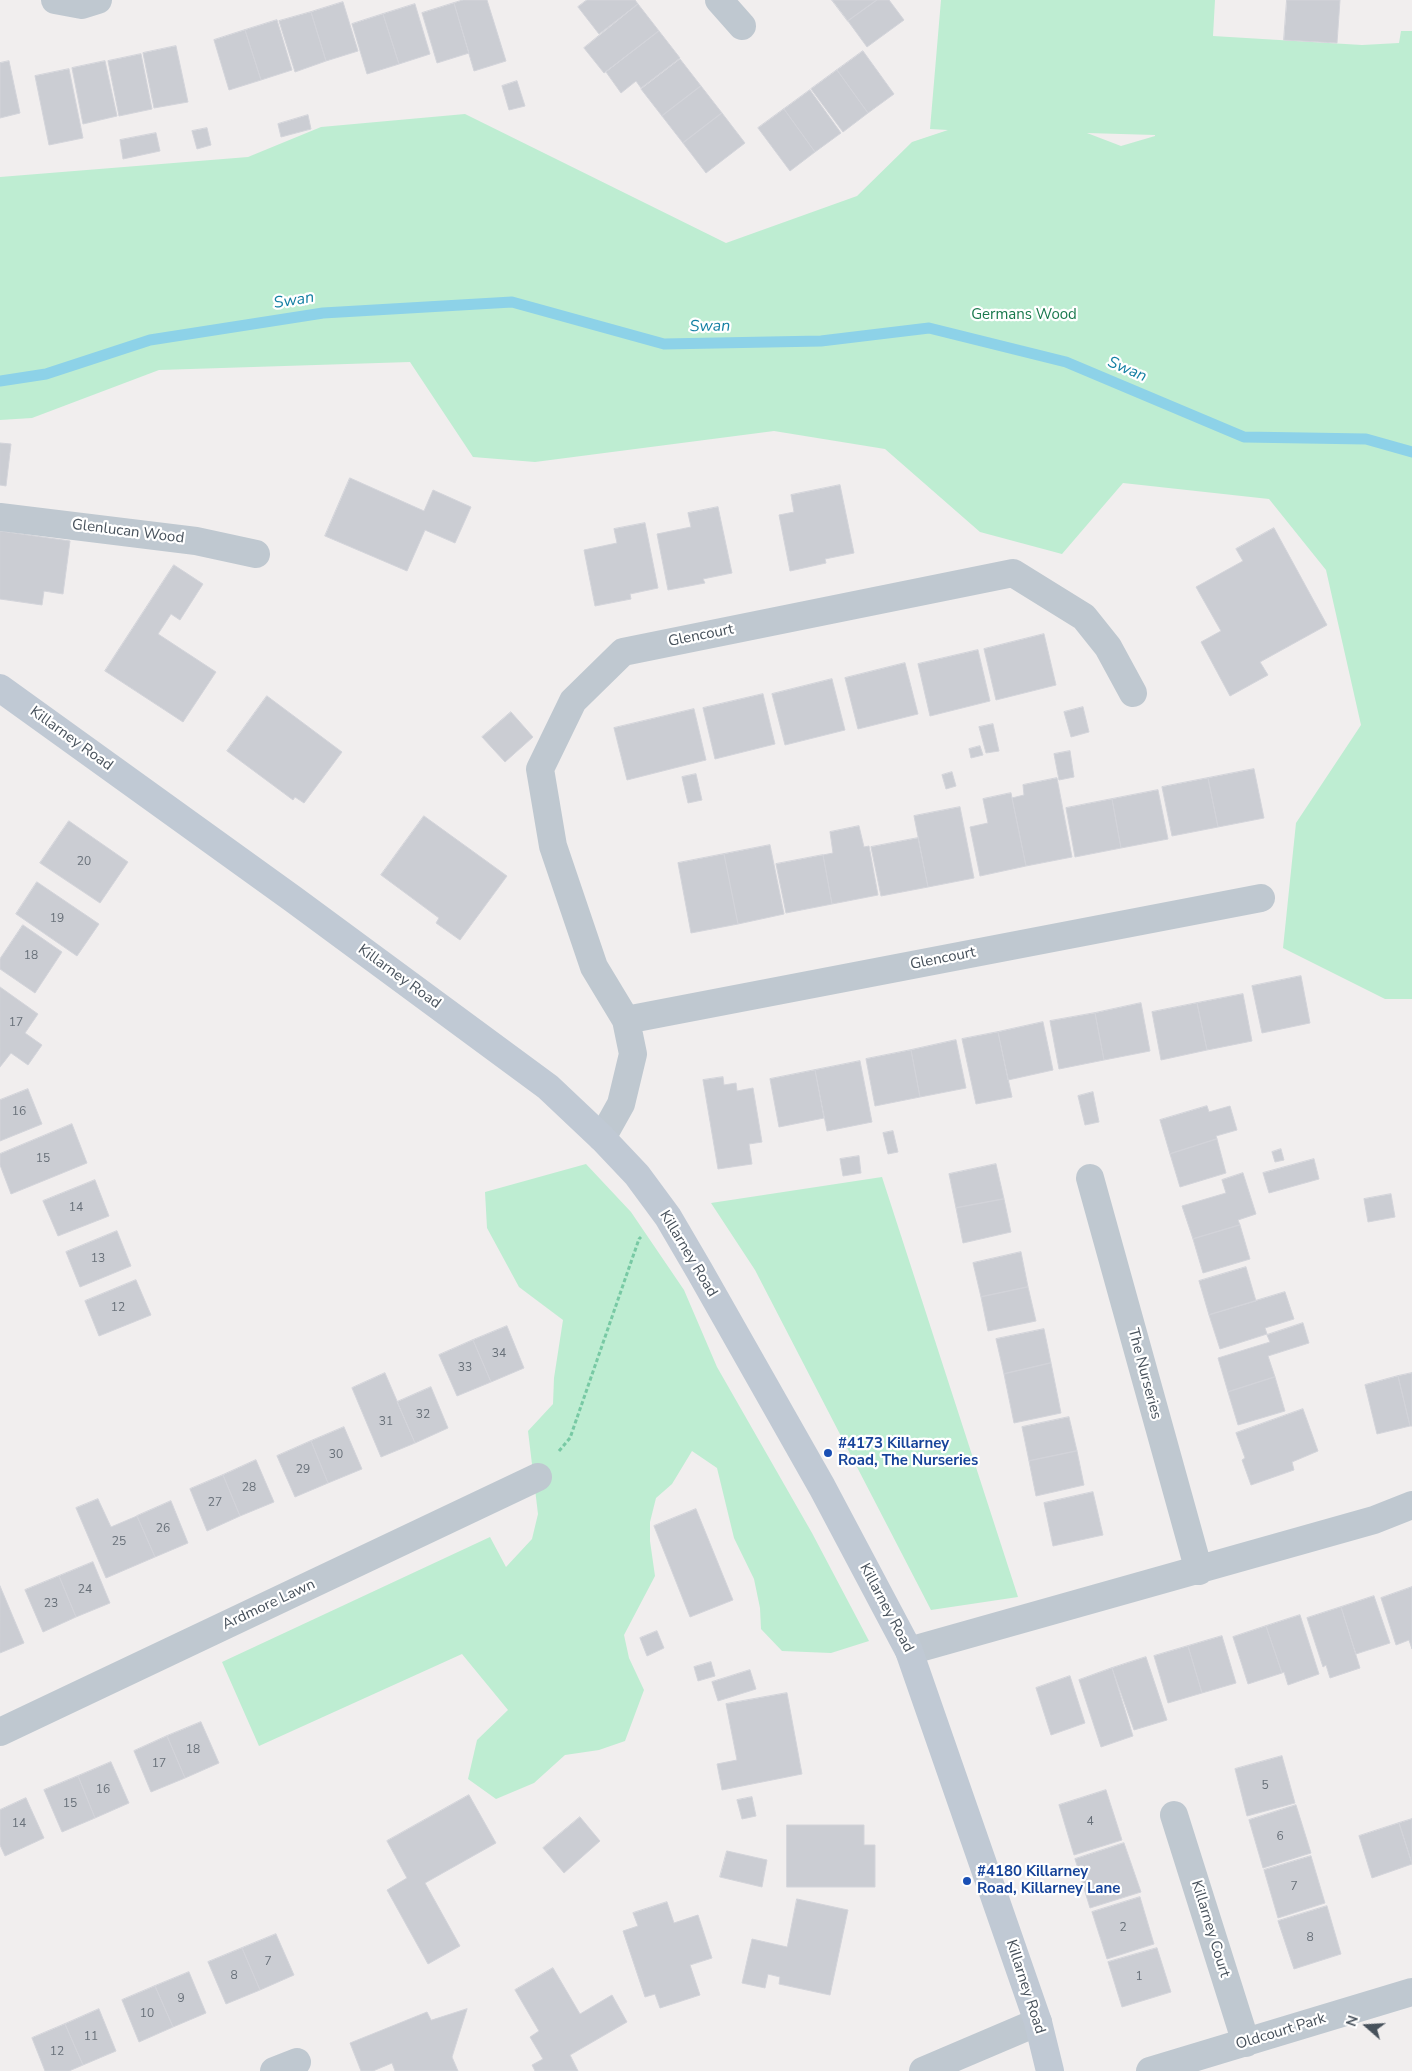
<!DOCTYPE html>
<html>
<head>
<meta charset="utf-8">
<style>
	body { margin:0 }
	#map { position:relative; width:1412px; height:2071px; overflow:hidden; background:#f1eeee; font-family:"Nunito Sans",sans-serif }
	canvas { display:block }
	.north { position:absolute; left:1342px; top:2001px; width:50px; height:50px; -webkit-text-stroke:4px #fff; paint-order:stroke; rotate:289deg; font-size:14px; font-weight:700; line-height:20px; text-align:center; color:#47515b }
	.north::after { content:''; display:block; margin:auto; width:18px; height:22px; background:#47515b; clip-path:polygon(50% 0,100% 100%,50% 72%,0 100%) }
</style>
</head>
<body>
<div id="map">
<canvas width="1412" height="2071"></canvas>
<div class="north">N</div>
</div>
<script>
const ctx = document.querySelector('canvas').getContext('2d');
ctx.lineJoin = 'round';
function fill(path, color) { ctx.fillStyle = color; ctx.fill(path, 'evenodd'); }
function stroke(path, color, width, dash) { ctx.strokeStyle = color; ctx.lineWidth = width; ctx.lineCap = dash ? 'butt' : 'round'; ctx.setLineDash(dash || []); ctx.stroke(path); }
function drawText(font, color, halo, rows, align = 'center') {
  ctx.font = font + ' "Nunito Sans",sans-serif'; ctx.lineWidth = 4.5; ctx.setLineDash([]); ctx.textBaseline = 'middle'; ctx.strokeStyle = halo; ctx.fillStyle = color; for (const [text, x, y, turn = 0] of rows) {
    ctx.save(); ctx.translate(x, y); ctx.rotate((+turn || 0) * Math.PI / 180); ctx.textAlign = isNaN(turn) ? turn : align; if (halo) ctx.strokeText(text, 0, 0); ctx.fillText(text, 0, 0); ctx.restore();
  }
}
const green = new Path2D(`
	M941 0H1215L1213 36 1362 45 1399 43 1401 31H1412V999H1385L1283 948 1296 823 1361 725 1326 570 1269 499 1123 483 1062 554 980 532 885 449 774 431 535 462 473 457 410 362 159 370 32 418 0 420V177L248 157 321 127 465 114 726 243 857 196 912 142 948 130 930 129ZM1087 133 1155 135V136L1121 146Z
	M586 1164 631 1212 684 1290 717 1367 812 1533 869 1641 831 1653 782 1651 761 1629 760 1608 754 1579 734 1538 717 1468 692 1451 672 1484 656 1498 650 1522V1541L655 1576 624 1635 629 1658 644 1690 625 1741 599 1750 565 1755 534 1783 496 1799 468 1779 477 1740 508 1710 462 1654 259 1746 222 1662 490 1537 506 1567 532 1539 538 1514 528 1431 553 1404 554 1378 563 1320 519 1287 487 1228 485 1192Z
	M882 1177 1018 1597 931 1610 755 1270 711 1203Z`);
const stream = new Path2D(`
	M0 381 46 374 150 340 323 313 512 302 664 344 821 341 929 328 1066 362 1244 437 1366 439 1412 452`);
const building = new Path2D(`
	M463 0H487L506 61 474 71 454 3Z
	M587 0H635L638 4 599 34 578 7Z
	M832 0H877L848 21Z
	M877 0H889L904 20 867 47 848 21Z
	M1287 0H1340L1337 43 1284 40Z
	M343 2 358 51 326 61 311 12Z
	M454 3 469 53 437 63 422 13Z
	M415 4 430 54 399 64 383 14Z
	M638 4 659 31 604 73 584 48Z
	M311 12 326 61 295 72 279 21Z
	M383 14 399 64 367 74 352 24Z
	M277 20 292 70 261 80 245 30Z
	M245 30 261 80 229 90 214 40Z
	M659 31 680 58 641 88 636 81 621 93 606 72Z
	M176 46 188 102 154 108 143 53Z
	M863 51 894 94 868 113 837 70Z
	M141 54 152 109 119 116 108 61Z
	M680 59 701 86 662 116 641 89Z
	M9 61 20 113 0 118V63Z
	M105 61 117 116 83 124 72 68Z
	M69 69 83 138 49 145 35 76Z
	M837 70 868 113 843 132 811 89Z
	M517 81 525 106 509 110 502 86Z
	M701 86 722 113 683 143 662 116Z
	M810 90 841 133 815 152 784 109Z
	M784 109 815 152 790 171 758 128Z
	M722 113 745 143 706 173 683 143Z
	M308 115 311 129 281 137 278 124Z
	M207 128 211 145 197 149 192 131Z
	M156 133 160 151 123 159 120 140Z
	M0 443 11 444 6 486 0 485Z
	M350 478 424 511 433 490 471 507 455 543 425 530 407 571 325 536Z
	M840 485 854 553 825 559 826 563 790 571 779 515 794 512 791 495Z
	M718 507 732 573 703 579 705 583 668 590 657 534 691 527 688 513Z
	M645 523 658 588 630 594 631 599 595 606 584 550 617 543 614 529Z
	M1274 528 1327 625 1260 662 1268 675 1230 696 1201 642 1221 631 1196 587 1243 561 1236 549Z
	M0 531 70 541 63 594 44 591 42 605 0 599Z
	M174 565 203 584 180 620 171 614 158 634 216 672 183 722 105 671Z
	M1044 634 1056 685 996 700 984 649Z
	M978 650 990 701 930 716 918 664Z
	M905 663 918 714 858 729 845 678Z
	M832 679 845 730 785 745 772 694Z
	M763 694 775 744 715 759 703 708Z
	M267 696 342 752 304 803 295 797 293 800 227 751Z
	M1083 707 1089 732 1071 737 1064 712Z
	M694 709 706 760 627 780 614 728Z
	M511 712 533 737 505 762 482 737Z
	M993 724 999 751 986 753 979 727Z
	M980 746 983 755 971 758 969 749Z
	M1070 751 1074 777 1059 780 1054 754Z
	M1254 769 1264 818 1218 827 1208 778Z
	M952 772 956 786 946 789 942 775Z
	M696 774 702 800 688 803 682 777Z
	M1057 778 1072 857 1026 866 1012 798 1024 795 1023 785Z
	M1208 778 1218 827 1172 836 1162 787Z
	M1158 790 1168 839 1121 848 1112 799Z
	M1011 793 1026 866 980 876 970 827 988 823 983 799Z
	M1112 799 1121 848 1075 857 1066 808Z
	M960 807 974 878 928 887 914 816Z
	M424 816 507 876 460 940 436 923 439 918 381 875Z
	M69 821 128 862 100 903 40 863Z
	M859 826 864 847 869 846 878 895 832 904 823 855 833 853 830 832Z
	M918 838 928 887 881 896 871 847Z
	M770 845 784 914 738 924 724 854Z
	M724 854 738 924 691 933 678 863Z
	M823 855 832 904 786 913 776 864Z
	M37 882 99 924 77 956 16 914Z
	M23 925 62 952 35 993 0 969V959Z
	M1301 976 1310 1023 1262 1033 1252 986Z
	M0 987 38 1014 25 1033 42 1045 28 1065 11 1053 0 1067Z
	M1243 994 1252 1041 1207 1050 1197 1003Z
	M1141 1003 1150 1051 1104 1060 1095 1013Z
	M1197 1003 1207 1050 1161 1060 1152 1012Z
	M1095 1013 1104 1060 1059 1069 1050 1021Z
	M1043 1022 1053 1070 1008 1080 998 1032Z
	M998 1032 1012 1097 976 1104 962 1039Z
	M956 1040 966 1088 920 1097 911 1050Z
	M911 1050 920 1097 875 1106 866 1059Z
	M860 1061 872 1122 827 1131 815 1070Z
	M815 1070 824 1118 779 1127 770 1079Z
	M723 1077 724 1085 736 1083 737 1091 753 1088 762 1142 749 1144 752 1164 718 1169 703 1080Z
	M28 1089 42 1124 0 1141V1100Z
	M1093 1092 1099 1122 1085 1125 1078 1096Z
	M1207 1106 1209 1112 1230 1106 1237 1130 1216 1136 1217 1139 1170 1154 1160 1120Z
	M72 1124 87 1163 11 1194 0 1165V1154Z
	M893 1131 898 1152 888 1154 883 1133Z
	M1217 1139 1226 1173 1180 1187 1170 1154Z
	M1281 1149 1284 1160 1275 1162 1272 1152Z
	M859 1156 861 1173 843 1176 840 1159Z
	M1314 1159 1319 1179 1269 1193 1263 1173Z
	M996 1164 1004 1199 956 1208 949 1174Z
	M1243 1173 1256 1214 1238 1220 1240 1225 1193 1239 1182 1206 1226 1193 1222 1180Z
	M95 1180 109 1216 58 1236 43 1201Z
	M1391 1194 1395 1217 1368 1222 1364 1199Z
	M1004 1199 1011 1232 963 1243 956 1208Z
	M1240 1225 1250 1259 1203 1273 1193 1239Z
	M117 1231 131 1266 80 1287 66 1252Z
	M1021 1252 1028 1287 981 1297 973 1263Z
	M1246 1267 1256 1301 1209 1315 1199 1281Z
	M136 1280 151 1315 99 1336 85 1301Z
	M1028 1287 1036 1321 988 1331 981 1297Z
	M1285 1292 1294 1319 1265 1328 1267 1334 1220 1349 1209 1315Z
	M1303 1323 1309 1343 1268 1356 1275 1377 1228 1392 1218 1358 1270 1342 1267 1335Z
	M507 1326 524 1368 491 1382 473 1340Z
	M1044 1329 1051 1363 1004 1374 996 1339Z
	M473 1340 491 1382 457 1396 439 1355Z
	M1051 1363 1061 1413 1014 1423 1004 1374Z
	M385 1373 415 1443 381 1457 352 1388Z
	M1412 1373V1426H1410L1398 1376Z
	M1398 1376 1410 1426 1377 1434 1365 1385Z
	M1275 1377 1285 1411 1238 1425 1228 1392Z
	M431 1387 448 1428 415 1443 397 1402Z
	M1303 1409 1318 1451 1292 1462 1294 1470 1251 1485 1242 1460 1245 1458 1236 1433Z
	M1069 1417 1077 1451 1029 1461 1022 1427Z
	M344 1427 362 1469 328 1483 311 1441Z
	M311 1441 328 1483 295 1497 277 1456Z
	M1077 1451 1084 1485 1036 1496 1029 1461Z
	M256 1460 274 1502 240 1516 223 1475Z
	M223 1475 240 1516 207 1531 190 1489Z
	M1093 1492 1103 1535 1053 1546 1044 1503Z
	M98 1499 111 1527 137 1516 155 1557 106 1578 76 1508Z
	M171 1501 188 1543 155 1557 137 1516Z
	M696 1509 733 1600 690 1617 654 1526Z
	M93 1562 110 1603 76 1617 59 1576Z
	M59 1576 76 1617 43 1632 25 1590Z
	M0 1586 24 1643 0 1653Z
	M1412 1587V1649L1409 1640 1396 1645 1381 1598Z
	M1374 1596 1390 1643 1356 1654 1341 1607Z
	M1341 1607 1360 1668 1330 1678 1326 1665 1323 1667 1307 1618Z
	M1300 1615 1319 1674 1288 1685 1284 1672 1282 1673 1266 1626Z
	M1266 1626 1282 1673 1248 1684 1233 1637Z
	M657 1631 664 1648 647 1656 640 1638Z
	M1222 1636 1236 1683 1202 1693 1188 1646Z
	M1188 1646 1202 1693 1168 1703 1154 1656Z
	M1146 1657 1167 1720 1134 1730 1112 1668Z
	M711 1662 715 1676 698 1681 694 1667Z
	M1112 1668 1133 1736 1101 1747 1079 1680Z
	M750 1670 756 1689 718 1701 712 1682Z
	M1070 1676 1085 1723 1051 1735 1036 1688Z
	M787 1693 802 1774 722 1790 717 1764 737 1760 726 1704Z
	M201 1722 219 1763 185 1778 167 1736Z
	M167 1736 185 1778 151 1792 134 1751Z
	M1282 1756 1295 1803 1247 1816 1235 1769Z
	M111 1762 129 1803 95 1818 78 1776Z
	M78 1776 95 1818 62 1832 44 1790Z
	M1106 1790 1122 1840 1074 1855 1059 1805Z
	M469 1795 496 1843 425 1883 460 1946 428 1964 387 1890 407 1878 387 1841Z
	M752 1797 756 1816 742 1819 737 1800Z
	M26 1798 44 1838 5 1856 0 1845V1810Z
	M1296 1805 1311 1853 1263 1868 1249 1820Z
	M580 1817 600 1841 564 1873 543 1848Z
	M1412 1819V1863L1399 1823Z
	M1399 1823 1412 1864 1372 1878 1359 1836Z
	M787 1825H864V1845H875V1887H787Z
	M1124 1843 1141 1892 1090 1908 1075 1859Z
	M727 1851 767 1860 762 1887 720 1877Z
	M1311 1856 1325 1903 1278 1918 1264 1870Z
	M1140 1897 1154 1944 1107 1959 1092 1912Z
	M797 1899 848 1910 830 1995 779 1984 780 1977 768 1974 765 1988 742 1983 752 1939 787 1947Z
	M667 1902 674 1923 698 1915 712 1958 690 1965 700 1995 660 2008 655 1994 645 1997 623 1931 638 1926 633 1913Z
	M1327 1906 1341 1954 1294 1969 1278 1921Z
	M276 1934 294 1975 260 1990 242 1948Z
	M242 1948 260 1990 226 2004 208 1962Z
	M1157 1948 1171 1992 1122 2007 1108 1962Z
	M553 1968 580 2014 612 1995 627 2022 570 2055 578 2071H535L532 2065 543 2059 530 2037 539 2031 515 1990Z
	M189 1972 206 2013 173 2027 155 1986Z
	M155 1986 173 2027 139 2042 122 2000Z
	M99 2009 116 2051 83 2065 65 2024Z
	M467 2009 452 2057 458 2071H395L392 2063 373 2071H361L350 2043 427 2012 431 2020Z
	M65 2024 83 2065 69 2071H45L32 2038Z`);
const path = new Path2D(`
	M559 1451 570 1438 639 1239 641 1237`);
const minor = new Path2D(`
	M55 0 82 5 98 0
	M719 0 742 26
	M0 517 196 541 256 554
	M626 1020 1261 898
	M602 1138 621 1104 633 1054 626 1020 594 967 553 846 540 769 573 701 623 652 1013 573 1084 617 1108 647 1133 693
	M1090 1178 1199 1571
	M909 1651 1374 1520 1412 1505
	M0 1732 538 1477
	M1174 1815 1246 2043
	M274 2071 297 2062
	M923 2071 1038 2022
	M1150 2071 1412 1992`);
const secondary = new Path2D(`
	M0 688 293 899 548 1087 602 1138 637 1175 668 1217 699 1270 822 1487 909 1651 1038 2022 1050 2071`);
const markers = [
	[828,1453,5,"#1a4fb4"],
	[967,1881,5,"#1a4fb4"]
];
const numberNames = [
	["20",84,862],
	["19",57,919],
	["18",31,956],
	["17",16,1023],
	["16",19,1112],
	["15",43,1159],
	["14",76,1208],
	["13",98,1259],
	["12",118,1308],
	["34",499,1354],
	["33",465,1368],
	["32",423,1415],
	["31",386,1422],
	["30",336,1455],
	["29",303,1470],
	["28",249,1488],
	["27",215,1503],
	["26",163,1529],
	["25",119,1542],
	["24",85,1590],
	["23",51,1604],
	["18",193,1750],
	["17",159,1764],
	["5",1265,1786],
	["16",103,1790],
	["15",70,1804],
	["4",1090,1822],
	["14",19,1824],
	["6",1280,1837],
	["7",1294,1887],
	["2",1123,1928],
	["8",1310,1938],
	["7",268,1962],
	["8",234,1976],
	["1",1139,1977],
	["9",181,1999],
	["10",147,2014],
	["11",91,2037],
	["12",57,2052]
];
const parkNames = [
	["Germans Wood",1024,315]
];
const streetNames = [
	["Glenlucan Wood",128,532,7],
	["Glencourt",701,636,-11],
	["Killarney Road",71,739,36],
	["Glencourt",943,959,-11],
	["Killarney Road",399,977,36],
	["Killarney Road",688,1254,59],
	["The Nurseries",1144,1374,75],
	["Ardmore Lawn",269,1605,-25],
	["Killarney Road",886,1608,62],
	["Killarney Court",1210,1929,73],
	["Killarney Road",1025,1987,72],
	["Oldcourt Park",1281,2032,-17]
];
const transitNames = [
	["#4173 Killarney",838,1444],
	["Road, The Nurseries",838,1461],
	["#4180 Killarney",977,1872],
	["Road, Killarney Lane",977,1889]
];
const waterNames = [
	["Swan",294,301,-9],
	["Swan",710,327,-1],
	["Swan",1127,370,23]
];
fill(green, '#beedd2');
stroke(stream, '#8dd2e8', 11);
fill(building, '#cbcdd3');
stroke(building, '#d3d4da', 1);
stroke(path, '#78c9a4', 3, [4, 2.5]);
stroke(minor, '#bfc8d0', 28);
stroke(secondary, '#c0c9d4', 28);
for (const [x, y, r, color] of markers) { const dot = new Path2D(); dot.arc(x, y, r, 0, 2 * Math.PI); ctx.fillStyle = color; ctx.fill(dot); stroke(dot, '#fff', 2); }
drawText('12px', '#687079', null, numberNames);
drawText('15px', '#1b794e', '#fff', parkNames);
drawText('15px', '#47515b', '#fff', streetNames);
drawText('bold 15px', '#164399', '#fff', transitNames, 'left');
drawText('italic 16px', '#137fa3', '#fff', waterNames);
</script>
</body>
</html>
